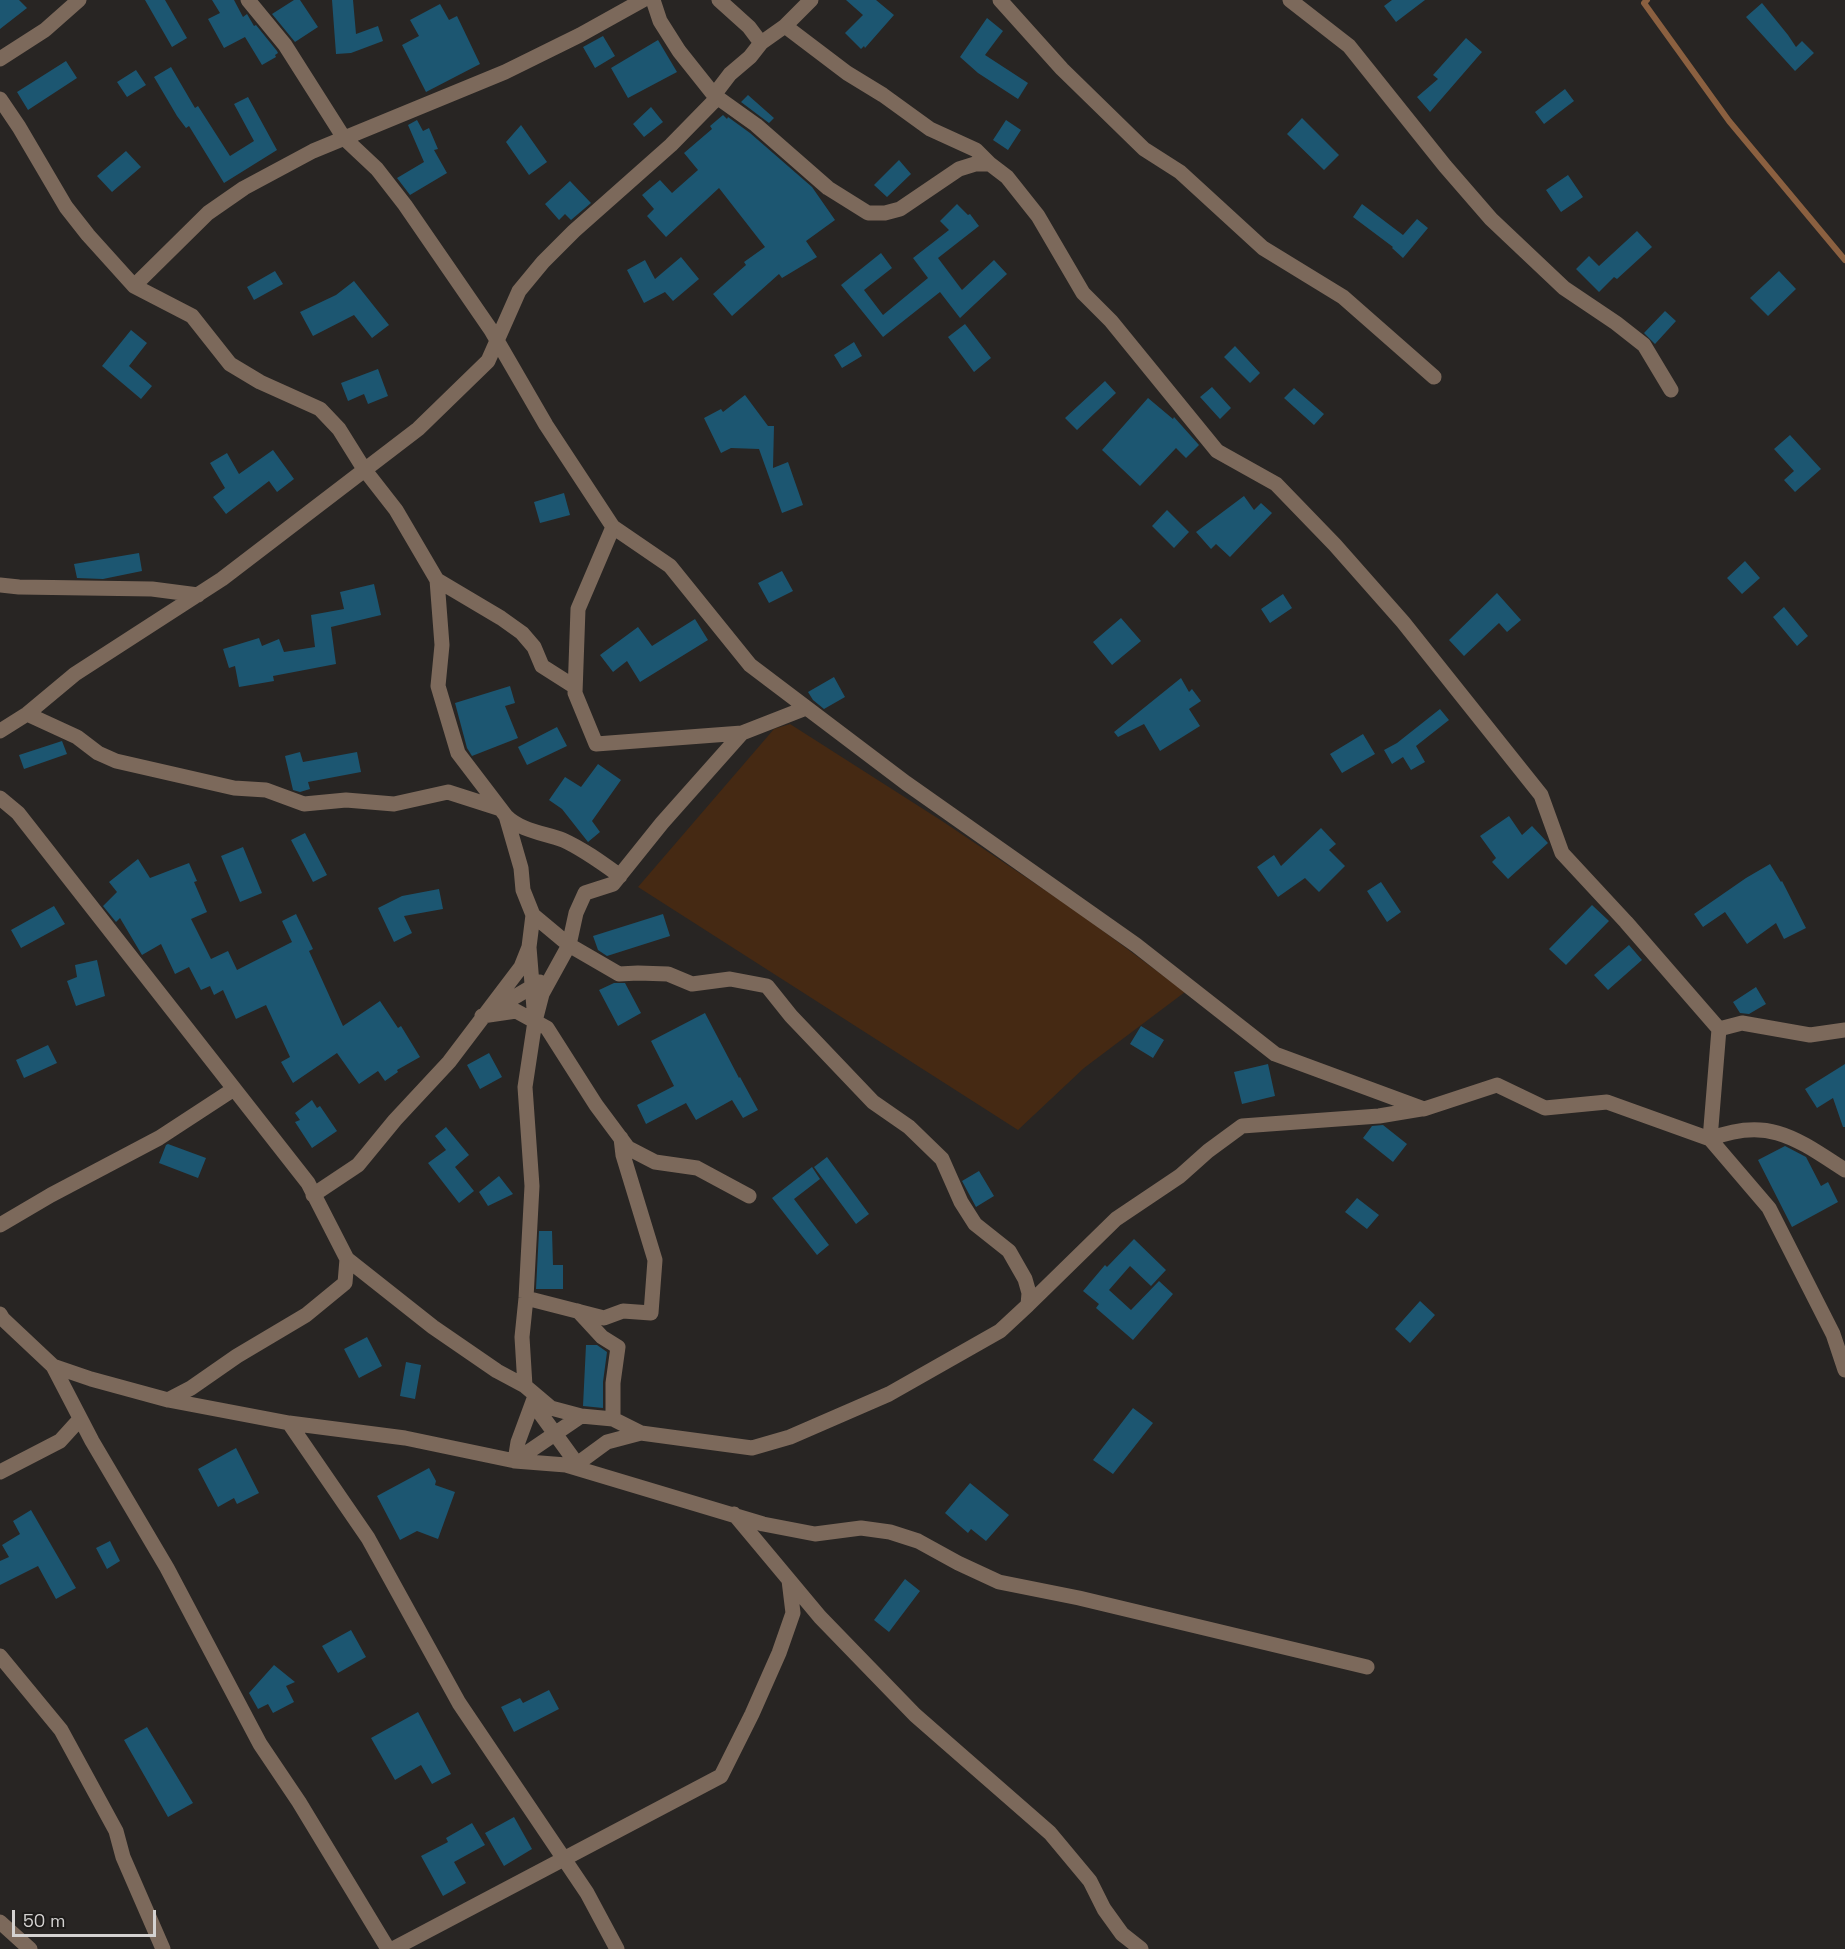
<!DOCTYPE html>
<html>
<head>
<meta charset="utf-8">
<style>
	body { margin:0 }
	#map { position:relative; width:1845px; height:1949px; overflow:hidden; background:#282523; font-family:"Space Grotesk",sans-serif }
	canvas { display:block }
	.scale { position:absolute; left:12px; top:1910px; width:144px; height:27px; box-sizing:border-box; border:3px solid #d4d2d1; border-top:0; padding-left:8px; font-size:18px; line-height:21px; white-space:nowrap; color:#d4d2d1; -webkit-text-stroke:4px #1e1c1a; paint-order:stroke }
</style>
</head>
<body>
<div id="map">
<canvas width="1845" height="1949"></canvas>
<div class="scale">50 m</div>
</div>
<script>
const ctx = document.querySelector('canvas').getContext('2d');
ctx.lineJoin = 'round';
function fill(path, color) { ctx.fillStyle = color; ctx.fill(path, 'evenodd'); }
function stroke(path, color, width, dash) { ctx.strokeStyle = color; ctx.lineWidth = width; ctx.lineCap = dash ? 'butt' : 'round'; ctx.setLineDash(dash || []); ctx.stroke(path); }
const green = new Path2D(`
	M790 724 942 821 1079 913 1185 992 1084 1068 1018 1130 638 887 774 729Z`);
const stream = new Path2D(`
	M1647 0 1644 3 1729 121 1845 260`);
const building = new Path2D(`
	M0 0H19L27 8 0 29Z
	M145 0H165L187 38 172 47Z
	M212 0H234L243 17 247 14 254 26 256 25 277 51 278 53 275 55 276 57 262 65 245 37 224 48 208 19 220 13Z
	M294 0H300L318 27 295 42 272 14Z
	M332 0H353L356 34 378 26 383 41 351 53 336 54Z
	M846 0H876L894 15 865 48 864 46 861 49 845 33 863 15Z
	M1392 0H1425L1396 22 1384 6Z
	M1762 3 1788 35 1796 47 1802 41 1814 53 1795 71 1746 17Z
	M440 4 449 20 457 16 480 64 426 92 402 45 419 36 410 20Z
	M987 18 1003 31 985 55 1028 83 1018 99 978 73 960 57Z
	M603 36 615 56 595 68 583 47Z
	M1466 38 1482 52 1430 112 1417 97 1438 79 1433 75Z
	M658 40 677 72 628 98 611 68Z
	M66 61 77 78 28 110 17 92Z
	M171 67 195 108 198 106 230 156 254 141 234 104 248 97 277 150 224 183 189 126 186 128 177 116 154 77Z
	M136 70 146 85 127 97 117 82Z
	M1565 89 1574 101 1544 124 1535 112Z
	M748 95 774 118 769 123 741 102Z
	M651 107 663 122 644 137 633 124Z
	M723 115 727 119 728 117 750 133 812 187 835 220 806 241 817 257 782 278 779 274 732 316 713 294 746 265 744 262 765 247 719 188 666 237 647 216 654 209 642 195 660 180 672 193 698 170 684 153 712 129 710 126Z
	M1302 118 1339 155 1324 170 1287 134Z
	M417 120 423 131 429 128 438 149 434 150 447 173 410 195 397 178 424 162 408 125Z
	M1006 120 1021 130 1008 150 993 140Z
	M521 125 547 162 529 175 506 142Z
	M126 151 141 167 112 192 97 176Z
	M899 160 911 174 887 197 874 185Z
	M1568 175 1583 197 1561 212 1546 190Z
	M570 181 591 203 571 220 565 214 559 220 545 204Z
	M957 204 968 215 970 214 979 226 938 258 962 290 994 260 1007 274 960 318 940 292 883 337 841 285 881 253 892 268 864 290 883 315 928 278 913 258 949 230 940 221Z
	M1362 204 1403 235 1417 219 1428 228 1403 258 1392 248 1393 247 1353 217Z
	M1637 231 1652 247 1617 279 1614 277 1599 292 1576 269 1589 256 1599 266Z
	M681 257 699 279 673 301 665 292 644 303 627 270 645 260 655 279Z
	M275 271 283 284 254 300 247 287Z
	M1779 271 1796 289 1768 316 1750 298Z
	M354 281 389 325 372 338 354 315 313 336 300 312 336 295Z
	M1665 311 1676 321 1655 344 1644 333Z
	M965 324 991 358 974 372 948 337Z
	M131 330 147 343 129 366 152 386 141 399 102 366Z
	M854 342 862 356 842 368 834 355Z
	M1235 346 1260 373 1250 383 1224 357Z
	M378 369 388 396 368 404 364 394 348 401 341 383Z
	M1105 381 1116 393 1077 430 1065 418Z
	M1212 387 1231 408 1220 419 1200 397Z
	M1294 388 1324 414 1314 425 1284 398Z
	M745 395 768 426H774L773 468 788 462 803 505 782 513 759 449 731 448 721 453 704 418 721 409 723 412Z
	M1148 398 1173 419 1174 417 1199 445 1186 458 1176 448 1140 486 1102 450Z
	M1790 435 1821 469 1795 492 1784 480 1794 471 1774 449Z
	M273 450 294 479 277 492 269 481 226 514 213 497 225 488 210 463 227 453 239 474Z
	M564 493 570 515 540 523 534 502Z
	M1244 496 1254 510 1261 503 1272 513 1230 557 1216 544 1211 549 1196 532Z
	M1167 510 1189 532 1174 548 1152 526Z
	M139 553 142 571 103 579 77 578 74 564Z
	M1745 561 1760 578 1742 594 1727 578Z
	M782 571 793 591 769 603 758 583Z
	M374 584 381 615 331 627 336 664 273 676 274 681 239 687 235 666 229 668 223 649 259 638 262 646 279 639 284 652 315 647 311 615 344 609 340 592Z
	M1497 593 1521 620 1507 632 1499 623 1464 656 1449 640Z
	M1283 594 1292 608 1270 623 1261 609Z
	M1784 607 1808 636 1797 646 1773 617Z
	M1121 618 1141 641 1112 665 1093 642Z
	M695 619 708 640 640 682 627 661 613 672 600 655 638 627 652 646Z
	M834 677 845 697 824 709 813 700 808 692Z
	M1181 678 1189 692 1192 689 1201 701 1189 709 1200 726 1160 751 1144 724 1118 737 1114 732Z
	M510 686 515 703 505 706 518 738 472 756 467 748 455 703Z
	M1440 709 1449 720 1416 746 1425 762 1411 770 1403 757 1392 764 1384 750 1397 743Z
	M557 727 567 746 527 765 518 747Z
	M1363 734 1375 754 1342 773 1330 754Z
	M62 741 67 754 24 769 19 755Z
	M300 752 303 762 357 752 361 772 308 782 310 789 300 792 293 790 285 756Z
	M598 764 621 780 592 821 600 832 588 842 562 809 549 800 565 777 581 787Z
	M1509 816 1522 835 1532 826 1548 843 1508 879 1492 862 1496 858 1480 836Z
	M1321 828 1336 844 1329 850 1345 866 1319 892 1305 878 1278 897 1257 867 1274 855 1281 866Z
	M305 833 327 875 313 882 291 840Z
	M243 847 262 893 240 902 221 856Z
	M138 859 150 878 189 863 197 881 194 882 207 912 191 919 211 959 228 951 237 970 292 942 282 921 296 914 313 949 309 951 343 1026 380 1001 398 1028 401 1026 420 1057 397 1070 398 1072 385 1081 378 1071 359 1084 337 1053 293 1083 281 1062 290 1057 266 1005 236 1019 223 990 214 995 210 986 201 990 189 967 175 974 161 944 142 955 120 918 116 922 103 906 117 892 109 882Z
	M1770 864 1781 882 1782 881 1806 928 1784 939 1776 923 1747 944 1725 912 1703 927 1694 914 1746 878Z
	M1381 882 1401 912 1387 922 1367 891Z
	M439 889 443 909 404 916 412 933 394 942 378 908 402 896Z
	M1592 905 1609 921 1566 965 1549 949Z
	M54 906 65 924 21 948 11 930Z
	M663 914 670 936 607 956 598 950 593 936Z
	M1629 945 1642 960 1608 990 1594 975Z
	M97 960 105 996 76 1006 67 981 77 977 75 965Z
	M614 983H625L641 1013 618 1026 599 990Z
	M1756 987 1766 1004 1749 1014 1740 1013 1733 1002Z
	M705 1013 739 1078 740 1077 758 1110 743 1118 732 1100 696 1120 686 1103 646 1124 637 1105 674 1086 651 1041Z
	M1141 1026 1164 1040 1153 1058 1130 1044Z
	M48 1045 57 1063 24 1078 16 1060Z
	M489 1053 502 1077 480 1089 467 1065Z
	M1268 1064 1275 1096 1242 1104 1234 1072Z
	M1845 1064V1127H1843L1833 1098 1817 1108 1805 1089Z
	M312 1100 317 1108 320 1106 337 1131 312 1148 295 1122 300 1120 295 1113Z
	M1383 1125 1407 1144 1393 1162 1363 1138 1372 1126Z
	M446 1127 469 1155 455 1167 474 1191 459 1203 428 1163 446 1150 435 1136Z
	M168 1144 206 1158 198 1178 159 1163 166 1145Z
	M1785 1146 1806 1157 1821 1186 1828 1182 1838 1202 1792 1227 1758 1160Z
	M827 1157 869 1214 856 1224 814 1167Z
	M812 1167 820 1179 794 1199 829 1245 817 1255 772 1198Z
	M979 1171 994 1196 976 1207 962 1181Z
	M499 1176 513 1194 488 1206 479 1192Z
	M1357 1198 1379 1215 1367 1229 1345 1212Z
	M539 1231H552L553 1265H563V1289H536Z
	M1134 1239 1166 1270 1151 1286 1130 1266 1109 1290 1131 1310 1159 1281 1173 1294 1133 1340 1096 1308 1099 1304 1083 1291 1105 1265 1107 1267Z
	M1420 1301 1435 1315 1410 1343 1395 1329Z
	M367 1337 382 1366 359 1378 344 1349Z
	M586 1345H597L607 1352 603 1382V1408L583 1406Z
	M406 1362 421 1365 415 1399 400 1396Z
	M1133 1408 1153 1423 1113 1474 1093 1460Z
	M236 1448 259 1493 237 1504 234 1498 218 1507 198 1469Z
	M429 1468 436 1481 435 1485 455 1492 438 1539 417 1531 400 1540 377 1496Z
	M970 1483 1009 1515 986 1541 971 1529 968 1533 945 1513Z
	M31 1510 76 1588 56 1599 38 1566 0 1585V1561L9 1557 2 1545 20 1534 13 1521Z
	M110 1541 120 1561 107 1569 96 1548Z
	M905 1579 920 1591 889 1632 874 1620Z
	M351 1630 366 1657 338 1673 322 1646Z
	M274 1665 295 1682 286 1686 294 1702 273 1713 268 1704 258 1709 249 1693Z
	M549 1690 559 1709 514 1732 501 1707 520 1698 523 1703Z
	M418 1712 451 1774 432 1784 421 1765 395 1780 371 1738Z
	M147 1727 193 1803 168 1817 124 1740Z
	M514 1817 532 1849 504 1866 485 1833Z
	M472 1823 485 1845 454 1862 466 1883 443 1896 421 1856 448 1842 446 1838Z`);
const minor = new Path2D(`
	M248 0 285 45 344 138 377 169 405 205 491 330 546 425 613 527 578 609 575 693 596 744 742 733 662 823 613 884 585 893 576 913 569 945 542 994 535 1021
	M653 0 660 21 679 51 714 95 756 125 828 188 868 213H885L900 209 959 169 975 164H990L1007 177 1038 216 1083 293 1111 321 1217 451 1276 484 1335 545 1403 622 1541 795 1562 853 1626 922 1719 1029 1710 1139 1769 1208 1833 1334 1845 1370
	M719 0 749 27 761 43
	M1000 0 1062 69 1144 149 1180 172 1263 248 1343 297 1434 377
	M1290 0 1349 46 1445 166 1491 219 1564 288 1616 323 1644 345 1671 390
	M785 26 847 73 883 95 930 129 976 150 990 164
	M0 59 45 30 79 0
	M714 95 730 74 750 57 761 43 785 26 811 0
	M0 99 19 127 66 207 88 235 134 286 192 316 230 364 260 382 320 409 339 429 364 469 396 510 437 580 442 645 438 686 458 753 506 816 521 868 523 890 533 915 569 945 619 974 638 973 668 974 692 984 730 979 767 986 791 1016 873 1102 909 1127 942 1159 961 1202 975 1224 1009 1251 1025 1279 1029 1293 1028 1305 1000 1331 889 1394 790 1437 752 1448 641 1433 607 1442 577 1464 566 1465 515 1461 405 1438 289 1423 168 1400 91 1379 53 1366 3 1319 0 1314
	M134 286 208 213 244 188 313 151 505 72 580 35 643 0
	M613 527 670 566 750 665 906 783 1136 945 1275 1054 1424 1109 1497 1085 1545 1108 1607 1102 1710 1139C1769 1116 1797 1139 1845 1170
	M437 580 501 618 522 633 534 647 542 666 575 687
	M0 585 19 587 152 589 198 595
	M27 714 77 737 98 753 116 761 234 788 266 790 304 804 346 800 394 804 448 792 498 808
	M0 731 27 714 75 674 222 579 418 429 488 361 519 291 543 262 574 231 671 145 718 97
	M742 733 806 708
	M0 798 18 813 308 1183 347 1259 345 1283 306 1315 237 1356 191 1388 168 1400
	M506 816C521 831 544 833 563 840 583 849 602 863 620 876
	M491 1011 540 982
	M482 1016 516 1011 547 1028 596 1105 628 1148 655 1162 697 1168 749 1196
	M1719 1029 1742 1023 1810 1035 1845 1030
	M313 1195 358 1165 395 1120 449 1062 521 967 529 947 533 915
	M0 1225 51 1195 159 1138 234 1089
	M347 1259 433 1327 497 1371 525 1386 551 1408 581 1416 613 1419 641 1433
	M526 1298 604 1318 623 1311 651 1313 655 1260 623 1155 621 1138
	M1028 1305 1116 1219 1180 1176 1208 1151 1242 1126 1379 1116 1421 1109
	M578 1311 602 1337 618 1347 613 1383V1419
	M53 1366 92 1441 167 1568 260 1744 299 1802 388 1949
	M525 1386 522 1337 526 1298 532 1186 525 1087 535 1021 529 947
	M289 1423 368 1538 459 1703 587 1893 617 1949
	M515 1461 518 1442 535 1396 540 1413 577 1464
	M515 1461 581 1416
	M566 1465 763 1524 815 1534 861 1528 890 1532 918 1541 958 1563 999 1582 1079 1598 1367 1667
	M0 1472 60 1441 80 1419
	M734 1514 820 1617 915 1715 1050 1833 1090 1881 1104 1909 1122 1934 1141 1949
	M0 1656 61 1730 116 1831 123 1857 163 1949
	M0 1922 30 1949
	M393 1949 721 1776 752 1714 779 1653 793 1613 789 1580`);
fill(green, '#452913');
stroke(stream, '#8b6040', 6);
fill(building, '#1c5671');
stroke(minor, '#7c695b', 15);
</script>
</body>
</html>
